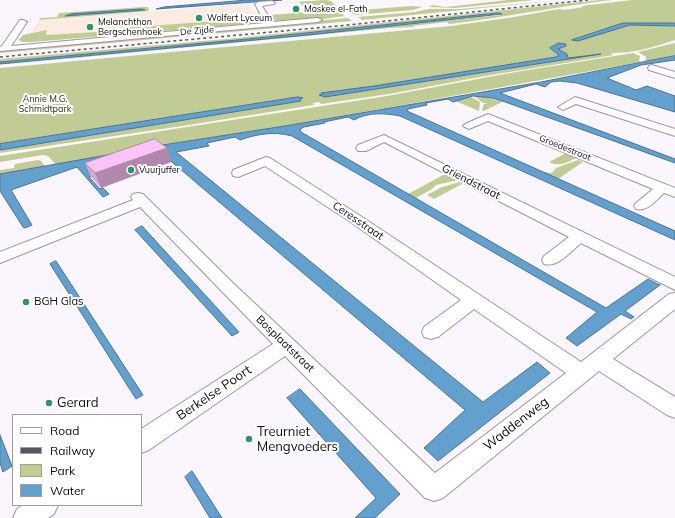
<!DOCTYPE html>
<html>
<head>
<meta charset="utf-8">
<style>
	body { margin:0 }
	#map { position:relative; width:675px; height:518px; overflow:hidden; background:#fbf6fe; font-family:Mulish,sans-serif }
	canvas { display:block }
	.legend { position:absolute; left:12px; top:414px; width:130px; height:92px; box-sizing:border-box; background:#fff; border:1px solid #9f9ea0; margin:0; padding:5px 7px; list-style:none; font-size:12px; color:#0f0c12 }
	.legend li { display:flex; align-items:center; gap:8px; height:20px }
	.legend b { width:20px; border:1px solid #9f9ea0 }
</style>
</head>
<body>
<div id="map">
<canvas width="675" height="518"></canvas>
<ul class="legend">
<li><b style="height:5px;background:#fff"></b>Road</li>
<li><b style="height:5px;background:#5a565d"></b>Railway</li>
<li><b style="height:11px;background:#c1cc95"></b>Park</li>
<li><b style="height:11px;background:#63a0cd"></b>Water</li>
</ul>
</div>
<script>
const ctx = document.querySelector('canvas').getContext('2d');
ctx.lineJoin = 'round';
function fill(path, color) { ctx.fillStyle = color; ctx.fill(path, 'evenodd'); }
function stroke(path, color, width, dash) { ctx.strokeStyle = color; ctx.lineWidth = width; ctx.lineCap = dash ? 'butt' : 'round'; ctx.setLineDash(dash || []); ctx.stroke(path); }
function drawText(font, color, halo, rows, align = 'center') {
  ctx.font = font + ' Mulish,sans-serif'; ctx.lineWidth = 4; ctx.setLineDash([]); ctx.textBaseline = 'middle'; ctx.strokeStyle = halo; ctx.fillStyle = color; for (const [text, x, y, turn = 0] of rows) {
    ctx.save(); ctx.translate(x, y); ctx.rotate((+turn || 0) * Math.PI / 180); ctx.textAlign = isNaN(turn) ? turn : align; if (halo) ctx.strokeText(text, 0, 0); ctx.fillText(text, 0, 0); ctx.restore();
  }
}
const education = new Path2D(`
	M247 4 251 10 257 12 258 14 252 15 254 20 20 40 32 32 39 20Z`);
const green = new Path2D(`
	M326 0 331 1 346 16 341 12 344 16 317 20 315 18 281 21 273 20 269 15 308 12 299 2 276 3Z
	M508 0H517L474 5 517 0H534L455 8 429 7 432 5 446 7Z
	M562 0 362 20 358 17 415 12 428 9H460Z
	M600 0H612C557 6 504 18 449 24L447 22 413 26 414 27 390 28 0 65 502 15 499 13 248 39 0 62V59L237 38Z
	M632 0H675V40C660 45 644 50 629 52 623 53 615 52 610 54L614 55 485 76 389 94 321 104 319 102 313 103 314 105 182 126 0 153V68L451 26 514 17 559 9 564 10 584 7 581 6Z
	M412 6 422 7 413 10 355 15 348 11Z
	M143 7H148L149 11 39 20 40 18 57 17 59 13Z
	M246 16H252L256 21 246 24 32 42H23L18 40 23 35 47 30 46 35 97 32 109 29 135 27 136 18H148V26H149L244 19Z
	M348 18 352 21 0 53V50Z
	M675 43V56L645 62 646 57 638 52Z
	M633 53 640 56 639 61 641 62 291 125 169 144 56 165 48 156 43 155 0 162V156L387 96 510 73Z
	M474 96 491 97 504 101 484 111 482 110 484 104 488 103H483Z
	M464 97H471L480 102 479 111 455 101Z
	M566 153 577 157C568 163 558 167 549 162Z
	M38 160 41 161 45 166 0 174V170L14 168 15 164Z
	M578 160 583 162 558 179 541 172 552 173 556 168Z
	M445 174 458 180 436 185 432 189 416 198 408 194Z
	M460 182 462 184 434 199 427 195 442 187Z`);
const water = new Path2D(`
	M248 0H282L156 9 164 7Z
	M142 9 145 10 65 16 71 14Z
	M499 13 502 14 308 35 0 64V62L248 39Z
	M623 23H675V26L630 25 578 41 572 40Z
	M559 43 566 44V46L558 49 567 54 568 58 601 54 325 97 319 95 322 94 321 93 374 86 556 57 559 55 550 48Z
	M675 56V60L641 65 607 78 636 90 647 86 675 96V112L577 83 560 81 551 82 545 87 536 84 500 93 675 159V163L494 98 473 96 453 102 448 99 426 103 427 105 408 109 407 111 675 231V240L400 116C384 113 368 112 354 120L348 117 324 122 325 123 304 127 300 129 301 132 606 308 648 279 660 285 625 311 634 317 631 319 621 314 577 346 566 338 597 312 292 136C274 131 257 134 240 140L235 137 207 143 209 146 176 152 483 402 537 362 550 373 438 461 424 448 465 410 160 152 89 177 100 189 103 188 109 194 103 197 77 167 11 190 32 225 25 228 23 227 0 191V174L169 144 291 125 541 82Z
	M298 97 303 98 300 99 301 101 0 150V144Z
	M142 226 239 332 232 336 135 230Z
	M56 261 143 395 136 399 50 264Z
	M300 389 400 494 375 518H355L376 498 287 398Z
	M0 435 12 466 3 472 0 463Z
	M192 471 222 518H210L185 477Z`);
const street = new Path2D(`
	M272 1 275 3 274 4 262 6 272 22 318 18 322 20 318 22 0 51V47L2 46 20 20H23L27 22 11 46 265 23 255 4 258 2Z
	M652 65 675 72V78L649 70 648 68 649 66Z
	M575 97 675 129V136L576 104 563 110 558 107Z
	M488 114 675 188V197L664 193C656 200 648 212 636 209L634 206 636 203 653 189 488 121 469 129 463 126 465 124Z
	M384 135 675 277V290L581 243C571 251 558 268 544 264L542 260 544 256 569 237 384 142 366 151H358L356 148 358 145Z
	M266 157 270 158 359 215 581 362 669 294 675 293V309L613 359 675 397V418L667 415 599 371 443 498 434 501 425 498 285 356 149 450 141 453V429L273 344 140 207 0 263V252L133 200 131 197 133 194 138 193 143 194 234 284 435 473 566 373 474 309 438 337 431 339 424 337 422 332 424 327 461 300 349 221 265 166 238 177 233 176 232 173 233 170Z
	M23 505H58L54 514 48 518H13L17 509Z`);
const rail = new Path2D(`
	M0 57 348 25 588 0`);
const wall = new Path2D(`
	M171 162 101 188 91 177 85 163Z`);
const shadedWall = new Path2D(`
	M167 148 171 162 101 188 95 173Z`);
const building = new Path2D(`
	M155 139 167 148 95 173 85 163Z`);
const markers = [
	[296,9,4,"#349066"],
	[199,18,4,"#349066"],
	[90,27,4,"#349066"],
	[131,170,4,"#349066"],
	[26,302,4,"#349066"],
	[49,403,4,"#349066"],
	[249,439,4,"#349066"]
];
const farPoinames = [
	["Moskee el-Fath",304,9],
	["Wolfert Lyceum",207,18],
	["Melanchthon",98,22],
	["Bergschenhoek",98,32],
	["Vuurjuffer",139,170]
];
const farStreetnames = [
	["De Zijde",197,31,-5],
	["Groedestraat",565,148,22]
];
const farParknames = [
	["Annie M.G.",45,99],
	["Schmidtpark",45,109]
];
const streetNames = [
	["Griendstraat",471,182,27],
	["Ceresstraat",358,221,34],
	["Bosplaatstraat",285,344,44]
];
const poiNames = [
	["BGH Glas",34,302]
];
const nearStreetnames = [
	["Berkelse Poort",214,393,-34],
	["Waddenweg",516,424,-38]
];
const nearPoinames = [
	["Gerard",57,403],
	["Treurniet",257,432],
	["Mengvoeders",257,447]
];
fill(education, '#fcebe0');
fill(green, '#c1cc95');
fill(water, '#63a0cd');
stroke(water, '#4a7495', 1);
stroke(street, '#9e93a4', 2);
fill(street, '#fff');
stroke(rail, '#5a565d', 1.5, [3, 3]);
fill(wall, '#d8a8d4');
fill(shadedWall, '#b088ac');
fill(building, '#fbc3f6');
stroke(building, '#b088ac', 1);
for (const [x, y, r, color] of markers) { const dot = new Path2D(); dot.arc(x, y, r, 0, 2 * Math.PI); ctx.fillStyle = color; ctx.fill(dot); stroke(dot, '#fff', 1.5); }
drawText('9px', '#0f0c12', '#fff', farPoinames, 'left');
drawText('9px', '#0f0c12', '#fff', farStreetnames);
drawText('9px', '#2b3011', '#fff', farParknames);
drawText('11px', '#0f0c12', '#fff', streetNames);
drawText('11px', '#0f0c12', '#fff', poiNames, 'left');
drawText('13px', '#0f0c12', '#fff', nearStreetnames);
drawText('13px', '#0f0c12', '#fff', nearPoinames, 'left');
</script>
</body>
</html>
